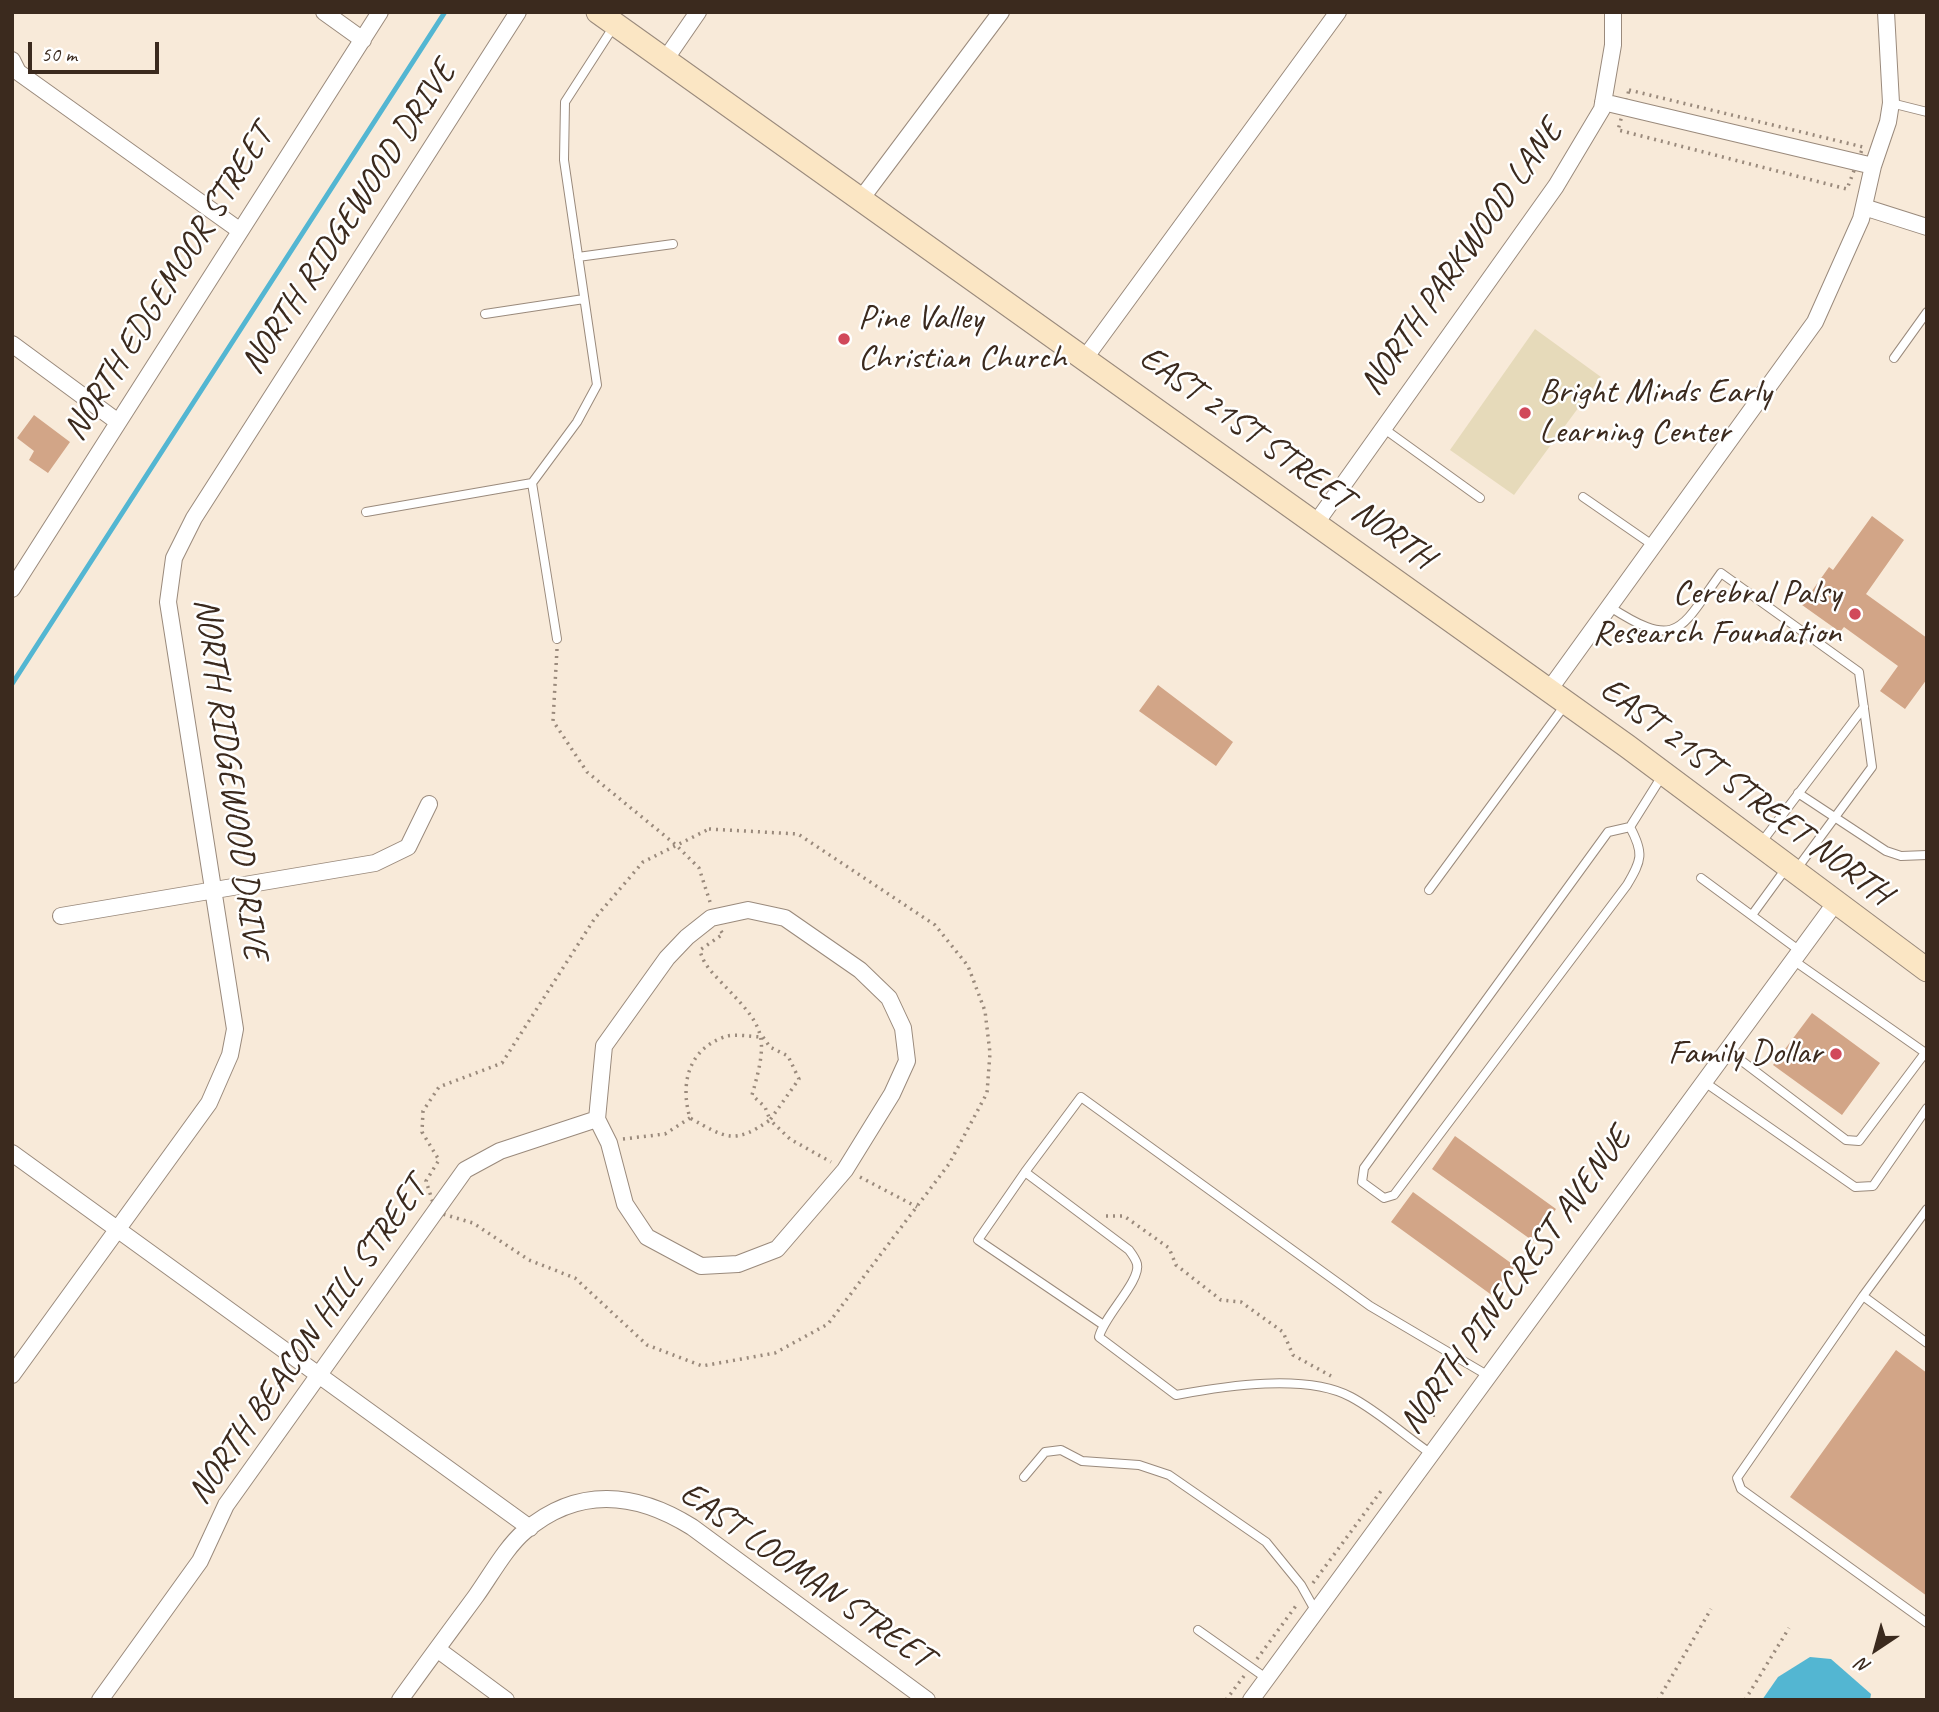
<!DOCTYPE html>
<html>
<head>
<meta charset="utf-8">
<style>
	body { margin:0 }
	#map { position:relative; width:1939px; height:1712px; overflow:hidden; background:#f8ead9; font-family:Caveat,sans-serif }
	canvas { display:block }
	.frame { position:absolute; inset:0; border:14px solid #3b2a1e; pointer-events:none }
	.north { position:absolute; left:1841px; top:1614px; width:70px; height:70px; -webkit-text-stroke:5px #fff; paint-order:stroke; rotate:216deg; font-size:19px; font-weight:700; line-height:28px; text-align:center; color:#3b2a1e }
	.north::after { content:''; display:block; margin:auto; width:24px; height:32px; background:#3b2a1e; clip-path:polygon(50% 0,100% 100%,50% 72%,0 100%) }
	.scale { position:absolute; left:28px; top:42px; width:131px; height:32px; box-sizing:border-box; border:4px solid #3b2a1e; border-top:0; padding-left:9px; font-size:21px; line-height:24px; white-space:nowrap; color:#3b2a1e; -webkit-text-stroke:5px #fff; paint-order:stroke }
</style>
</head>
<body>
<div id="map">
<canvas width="1939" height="1712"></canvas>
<div class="frame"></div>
<div class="north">N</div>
<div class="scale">50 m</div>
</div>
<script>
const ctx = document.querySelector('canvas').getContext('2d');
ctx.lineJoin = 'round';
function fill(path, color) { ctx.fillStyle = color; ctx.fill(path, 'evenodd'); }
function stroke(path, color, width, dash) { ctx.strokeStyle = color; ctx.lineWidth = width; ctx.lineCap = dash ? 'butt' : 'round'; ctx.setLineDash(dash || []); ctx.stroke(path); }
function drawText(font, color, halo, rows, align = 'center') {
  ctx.font = font + ' Caveat,sans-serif'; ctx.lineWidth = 5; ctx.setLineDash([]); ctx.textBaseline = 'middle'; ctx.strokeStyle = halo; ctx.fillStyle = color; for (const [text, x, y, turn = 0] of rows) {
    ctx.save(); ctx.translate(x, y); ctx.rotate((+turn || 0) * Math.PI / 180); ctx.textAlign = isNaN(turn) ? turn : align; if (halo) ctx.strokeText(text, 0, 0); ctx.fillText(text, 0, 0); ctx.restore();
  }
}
const built = new Path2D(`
	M1535 329 1601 377 1514 495 1450 450Z`);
const water = new Path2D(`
	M1810 1657 1831 1659 1871 1694 1870 1700H1762L1778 1677Z`);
const stream = new Path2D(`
	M12 684 445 12`);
const building = new Path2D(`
	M34 415 70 442 48 473 29 460 34 451 17 438Z
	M1872 516 1904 540 1866 594 1927 638V679L1905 709 1880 691 1898 666 1844 627 1840 632 1802 605 1829 567 1833 570Z
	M1158 685 1233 742 1216 766 1139 711Z
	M1812 1013 1880 1063 1842 1115 1773 1065Z
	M1455 1136 1556 1209 1533 1241 1432 1169Z
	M1413 1192 1515 1266 1493 1296 1391 1222Z
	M1896 1350 1927 1373V1596L1790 1497Z`);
const path = new Path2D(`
	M1629 90 1863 147 1847 189 1618 130Z
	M557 649 553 721 587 772 676 845 699 868 710 902
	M709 829 798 834 935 925 968 966 985 1011 990 1053 987 1093 949 1164 828 1324 775 1353 702 1366 647 1345 575 1278 529 1260 473 1223 436 1212 426 1181 439 1160 422 1132 423 1111 439 1087 502 1063 595 918 643 862Z
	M721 931 723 934 700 950C703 964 711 971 720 981 764 1027 770 1033 752 1095L765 1107 770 1120C734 1145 726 1138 690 1118 680 1084 688 1050 724 1037 734 1033 752 1037 763 1037L770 1047 788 1056 799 1079 770 1120 790 1139 831 1162
	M623 1139 665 1134 690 1118
	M860 1177 917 1207
	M1106 1216H1124L1169 1248 1176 1265 1221 1300 1241 1302 1283 1332 1293 1355 1331 1376
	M1405 1417 1438 1415
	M1313 1583 1381 1491
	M1257 1659 1298 1603
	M1226 1700 1244 1676
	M1658 1700 1711 1609
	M1745 1700 1789 1628`);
const lane = new Path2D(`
	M1891 103 1927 112
	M578 257 673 244
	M485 314 584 299
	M1894 358 1927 312
	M1383 428 1480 498
	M1583 497 1654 546
	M366 512 532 483
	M1610 607C1678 651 1680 630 1721 573L1859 672 1872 767 1796 870
	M557 639 532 483 577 422 597 385 564 160 565 102 614 26
	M1798 793 1886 851 1901 856 1927 855
	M1630 827 1608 832 1364 1168 1362 1182 1384 1198 1394 1195 1627 885C1642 860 1644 853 1630 827L1662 776
	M1761 843 1864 707
	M1701 878 1800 951
	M1429 890 1565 705
	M1752 915 1787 867
	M1793 960 1927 1054
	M1726 1049 1846 1140 1859 1141 1925 1053
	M1703 1081 1855 1187 1873 1186 1927 1108
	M1025 1172 978 1240 1102 1324
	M1863 1296 1927 1209
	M1927 1343 1863 1296 1737 1478 1741 1489 1927 1623
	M1430 1453C1404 1435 1379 1412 1351 1397 1306 1373 1225 1386 1176 1395L1099 1337C1104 1316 1141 1281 1137 1264 1136 1260 1132 1254 1129 1250L1025 1172 1081 1097 1370 1306 1487 1375
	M1024 1477 1045 1452 1061 1450 1082 1461 1139 1465 1169 1475 1266 1542 1301 1585 1315 1610
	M1198 1630 1266 1678`);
const street = new Path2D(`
	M324 12 363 40
	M12 60 18 72 239 230
	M665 60 698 12
	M1603 102 1873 166
	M861 199 1001 12
	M1864 207 1927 227
	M12 344 118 422
	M1085 358 1338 12
	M1316 523 1556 186 1602 109 1613 45V12
	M12 589 380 12
	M1549 690 1815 322 1861 219 1873 166 1888 122 1891 103 1886 12
	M61 916 375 863 408 847 429 804
	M12 1153 530 1528
	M12 1375 209 1103 230 1055 235 1029 168 602 174 558 194 518 518 12
	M437 1649 506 1700
	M100 1700 200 1561 226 1505 465 1170 500 1151 597 1119 609 1143 625 1204 647 1237 701 1266 738 1264 777 1249 845 1170 892 1094 907 1061 903 1028 889 998 860 970 785 918 748 910 711 918 687 937 667 958 604 1046 597 1119
	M400 1700C425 1665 451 1630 476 1596 491 1575 506 1547 525 1531 578 1486 636 1492 692 1527L927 1700
	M1251 1700 1836 902`);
const secondary = new Path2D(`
	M598 12 1627 746 1927 970`);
const markers = [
	[844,339,7,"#d1495b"],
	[1525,413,7,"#d1495b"],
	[1855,614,7,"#d1495b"],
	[1836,1054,7,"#d1495b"]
];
const streetNames = [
	["NORTH RIDGEWOOD DRIVE",349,218,-57],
	["NORTH PARKWOOD LANE",1462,258,-55],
	["NORTH EDGEMOOR STREET",169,283,-58],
	["EAST 21ST STREET NORTH",1286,458,36],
	["NORTH RIDGEWOOD DRIVE",230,779,82],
	["EAST 21ST STREET NORTH",1745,792,37],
	["NORTH PINECREST AVENUE",1516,1281,-54],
	["NORTH BEACON HILL STREET",308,1341,-55],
	["EAST LOOMAN STREET",806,1576,35]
];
const poiNames = [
	["Pine Valley",858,319],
	["Christian Church",858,359],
	["Bright Minds Early",1539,393],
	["Learning Center",1539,433],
	["Cerebral Palsy",1841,594,"right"],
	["Research Foundation",1841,634,"right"],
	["Family Dollar",1822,1054,"right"]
];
fill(built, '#e6daba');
fill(water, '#53b6d2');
stroke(stream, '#53b6d2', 5);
fill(building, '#d2a587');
stroke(lane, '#9a8a7c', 10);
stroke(street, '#9a8a7c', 18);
stroke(secondary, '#9a8a7c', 25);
stroke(path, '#9a8a7c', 3.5, [2, 5]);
stroke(lane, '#fff', 8);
stroke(street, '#fff', 16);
stroke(secondary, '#fbe6c4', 23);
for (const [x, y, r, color] of markers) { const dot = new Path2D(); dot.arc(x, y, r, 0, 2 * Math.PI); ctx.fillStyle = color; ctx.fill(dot); stroke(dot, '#fff', 2.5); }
drawText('35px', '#3b2a1e', '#fff', streetNames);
drawText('35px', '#3b2a1e', '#fff', poiNames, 'left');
</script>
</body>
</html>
